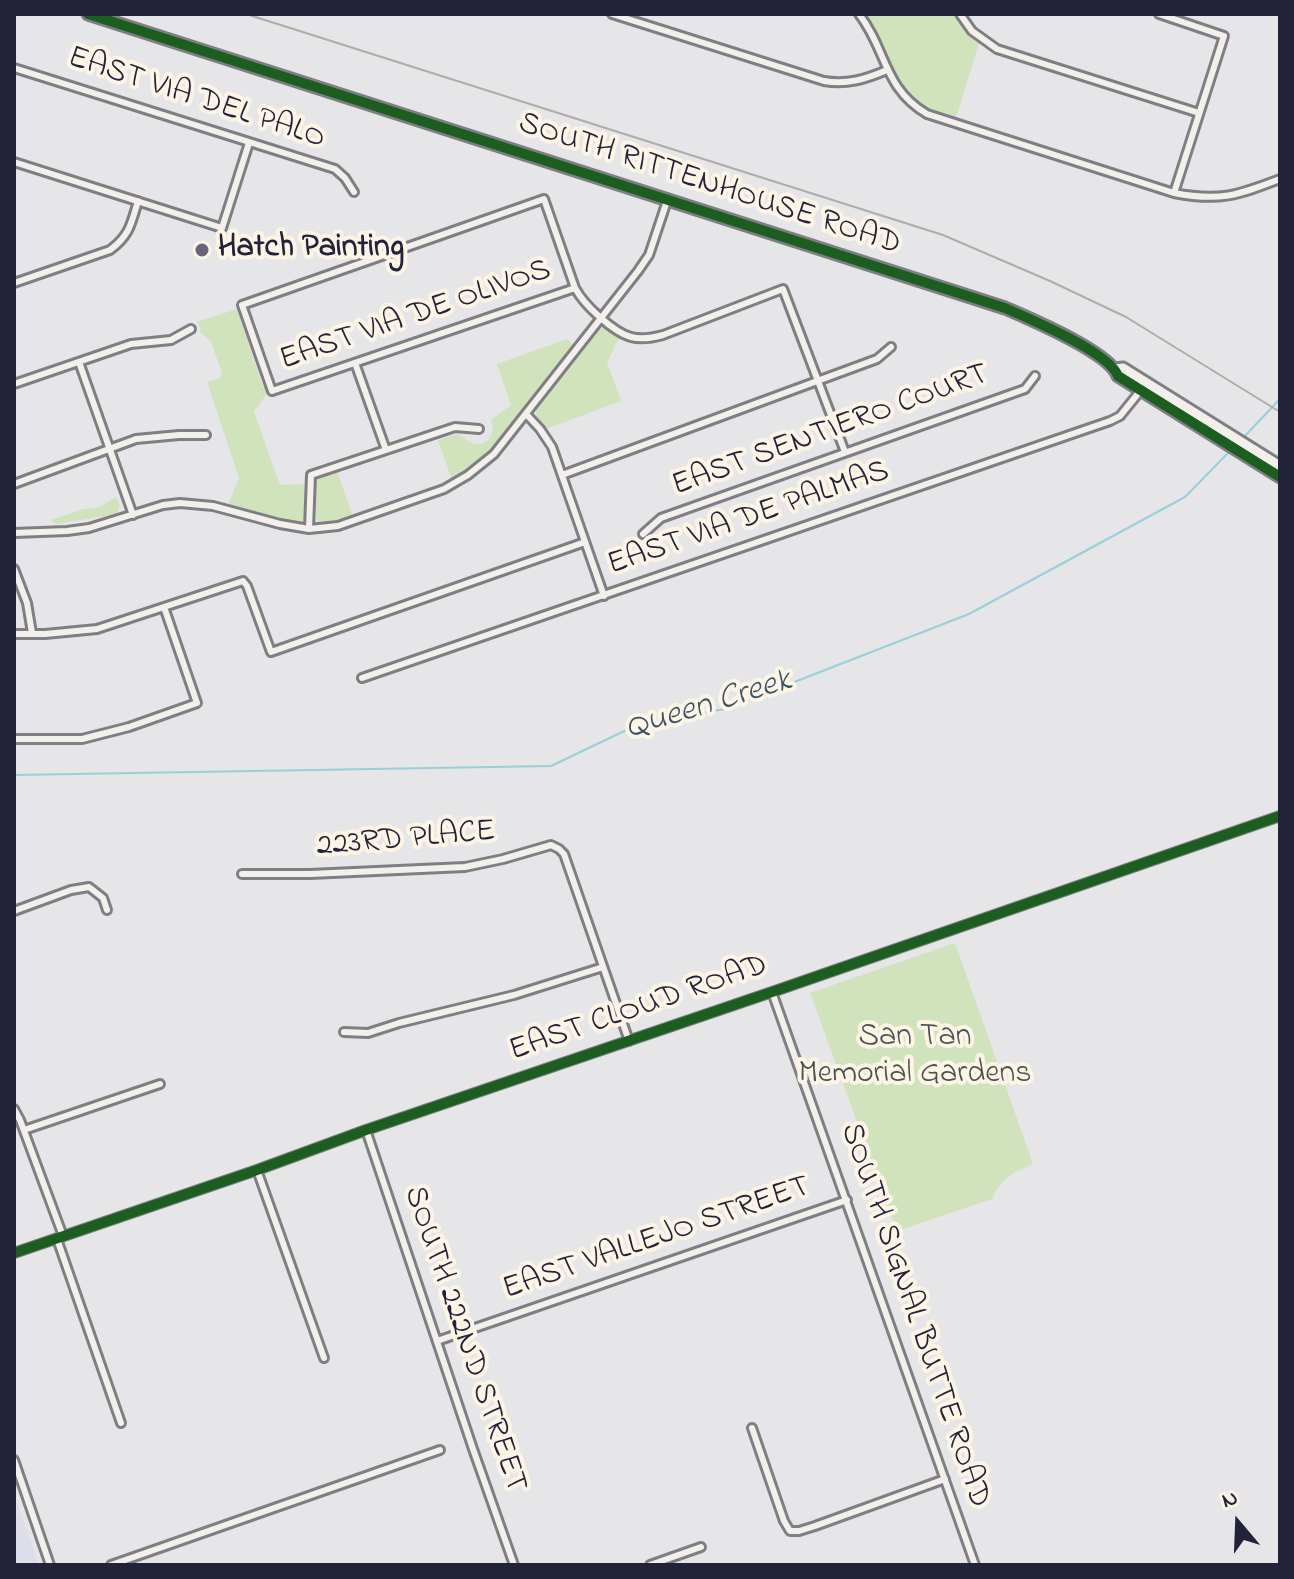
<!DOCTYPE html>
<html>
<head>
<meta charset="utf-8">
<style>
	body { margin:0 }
	#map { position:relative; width:1294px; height:1579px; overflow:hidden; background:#e6e5e7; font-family:"Indie Flower",sans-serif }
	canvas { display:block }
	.frame { position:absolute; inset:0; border:16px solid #22223b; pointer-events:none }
	.north { position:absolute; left:1198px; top:1483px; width:80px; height:80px; -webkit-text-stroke:6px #fcf5e5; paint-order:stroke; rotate:341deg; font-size:22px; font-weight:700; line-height:32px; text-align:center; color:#22223b }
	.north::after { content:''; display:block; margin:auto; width:28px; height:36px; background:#22223b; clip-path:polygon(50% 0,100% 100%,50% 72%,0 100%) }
</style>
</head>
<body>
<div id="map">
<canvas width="1294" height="1579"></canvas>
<div class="frame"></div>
<div class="north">N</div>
</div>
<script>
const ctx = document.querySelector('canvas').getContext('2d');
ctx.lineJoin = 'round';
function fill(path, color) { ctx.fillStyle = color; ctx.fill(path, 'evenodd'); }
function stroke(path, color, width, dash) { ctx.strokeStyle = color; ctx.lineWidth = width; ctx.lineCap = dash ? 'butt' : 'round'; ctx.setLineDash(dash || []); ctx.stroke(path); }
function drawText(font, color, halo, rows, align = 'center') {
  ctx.font = font + ' "Indie Flower",sans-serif'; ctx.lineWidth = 8; ctx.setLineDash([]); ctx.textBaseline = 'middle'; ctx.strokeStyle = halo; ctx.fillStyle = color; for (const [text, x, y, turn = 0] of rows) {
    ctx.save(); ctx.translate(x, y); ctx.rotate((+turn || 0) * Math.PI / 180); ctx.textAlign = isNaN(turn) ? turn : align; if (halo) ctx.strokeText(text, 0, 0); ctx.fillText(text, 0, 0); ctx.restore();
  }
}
const built = new Path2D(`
	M14 1493 39 1565H14Z`);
const green = new Path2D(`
	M868 14H954L971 36 979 43 956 118C946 115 935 112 925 107 890 88 887 46 866 15Z
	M237 309 262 384 268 392 254 412 280 485 304 484 305 523C278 522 254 513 228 505L239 478 207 382 220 378 222 373 211 342 200 332V327L197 322Z
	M602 328H609L620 337 607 362 621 401 546 429 536 415V408L596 332Z
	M567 339 574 345 491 449 471 468 452 480 438 440 458 434C463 436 466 440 470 442 486 450 497 433 491 420L511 405 497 364Z
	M337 471 353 517 327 522 318 521 314 515V485L318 478Z
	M116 497 120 505 117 514 56 524 51 520 83 509 100 507Z
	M955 943 1033 1164C1012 1173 1002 1177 992 1199L897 1231 810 993Z`);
const stream = new Path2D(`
	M1242 439 1280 399
	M14 775 551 766 639 724 725 709 969 614 1185 497 1229 452`);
const street = new Path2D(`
	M612 14 824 81C847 85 866 79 887 70
	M859 14C887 50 883 88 927 114L1174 193C1220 202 1238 195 1280 179
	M960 14 972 31 997 49 1199 113
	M1159 14 1224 36 1174 193
	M14 68 335 169 345 178 354 192
	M14 162 222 228 249 143
	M14 283 110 250C130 235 131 224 138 201
	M575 288 272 391 242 305 544 199 575 288C584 305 613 332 631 337 642 340 652 338 663 335L783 289 845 452
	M79 362 133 515
	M355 363 386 450
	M14 384 131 344 171 340 191 329
	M527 415 540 429 552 447 604 596
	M562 475 877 359 891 347
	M14 484 136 439 179 435H206
	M309 529 311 475 455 427 479 429
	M14 533 67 531 89 528 163 505 180 503 213 506 280 524 309 529 338 526 444 489 468 475 494 454 638 271 649 255 667 201
	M643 534 661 518 1025 389 1035 376
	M14 569 27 603 32 633
	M14 634H45L97 629 243 581 247 586 271 652 585 542
	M362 678 1110 421 1120 416 1141 390
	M14 739H82L129 727 197 703 164 607
	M242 874H310L465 867 503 859 551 845 559 849 564 854 629 1041
	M14 911 71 890 89 887 103 898 107 910
	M772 992 975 1565
	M344 1032 368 1033 399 1023 514 995 603 967
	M14 1109 20 1120 63 1236
	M24 1130 160 1084
	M366 1130 473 1449 514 1565
	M257 1170 324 1358
	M57 1239 121 1423
	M14 1253 257 1170 366 1130 772 992 1280 816
	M437 1341 847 1200
	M752 1428 784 1521 790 1531H799L815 1526 945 1479
	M14 1460 50 1565
	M111 1565 440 1450
	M650 1565 701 1547`);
const secondary = new Path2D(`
	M88 14 1005 308C1030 319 1109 352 1118 376L1280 477
	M1116 369 1123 368 1280 466`);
const rail = new Path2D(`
	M246 14 943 235 1050 281 1126 317 1280 412`);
const cycleway = new Path2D(`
	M88 14 1005 308C1030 319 1109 352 1118 376L1280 477
	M14 1253 257 1170 366 1130 772 992 1280 816`);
const markers = [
	[202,250,8,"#676677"]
];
const streetNames = [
	["EAST VIA DEL PALO",196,100,18],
	["SOUTH RITTENHOUSE ROAD",709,186,18],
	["EAST VIA DE OLIVOS",416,317,-19],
	["EAST SENTIERO COURT",831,432,-20],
	["EAST VIA DE PALMAS",749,520,-19],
	["223RD PLACE",406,841,-5],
	["EAST CLOUD ROAD",639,1010,-19],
	["EAST VALLEJO STREET",657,1240,-19],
	["SOUTH SIGNAL BUTTE ROAD",913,1316,71],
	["SOUTH 222ND STREET",463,1340,71]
];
const poiNames = [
	["Hatch Painting",218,250]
];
const parkNames = [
	["San Tan",915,1039],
	["Memorial Gardens",915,1076]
];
const waterNames = [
	["Queen Creek",709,707,-17]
];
fill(built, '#dedee9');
fill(green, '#d1e3bd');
stroke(stream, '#98d0d9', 2);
stroke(street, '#7f7e84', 12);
stroke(secondary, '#7f7e84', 15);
stroke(street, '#f3f0eb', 6);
stroke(secondary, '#f3f0eb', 9);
stroke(rail, '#aeacac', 2);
stroke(cycleway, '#1b5e20', 10);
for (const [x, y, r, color] of markers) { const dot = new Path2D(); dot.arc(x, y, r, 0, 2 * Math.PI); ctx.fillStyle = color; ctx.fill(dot); stroke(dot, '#fcf5e5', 3); }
drawText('32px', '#22223b', '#fcf5e5', streetNames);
drawText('bold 32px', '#22223b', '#fcf5e5', poiNames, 'left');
drawText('32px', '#495253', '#fcf5e5', parkNames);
drawText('italic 34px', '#3c5469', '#fcf5e5', waterNames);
</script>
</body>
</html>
